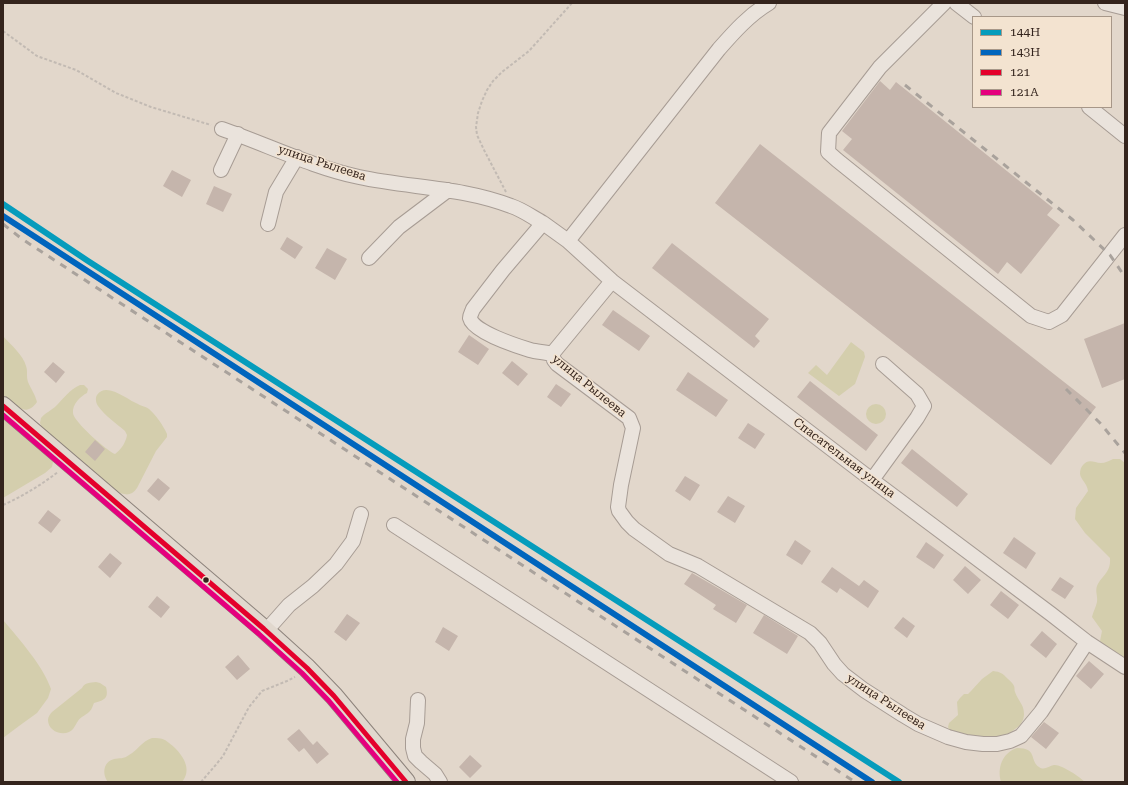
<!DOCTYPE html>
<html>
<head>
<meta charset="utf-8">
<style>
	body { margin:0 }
	#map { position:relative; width:1128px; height:785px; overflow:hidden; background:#e2d7cb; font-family:"Roboto Serif",serif }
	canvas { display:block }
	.frame { position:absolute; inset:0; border:4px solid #34241d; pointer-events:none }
	.legend { position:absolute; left:972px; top:16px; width:140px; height:92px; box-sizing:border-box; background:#f3e3d0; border:1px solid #a79788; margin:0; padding:5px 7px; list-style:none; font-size:12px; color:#34241d }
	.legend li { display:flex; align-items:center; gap:8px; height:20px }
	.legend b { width:20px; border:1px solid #a79788 }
</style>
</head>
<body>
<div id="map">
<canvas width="1128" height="785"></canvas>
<div class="frame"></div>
<ul class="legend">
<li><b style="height:5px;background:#059cbc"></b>144Н</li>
<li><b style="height:5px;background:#0065bd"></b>143Н</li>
<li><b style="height:5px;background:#e4002b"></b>121</li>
<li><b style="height:5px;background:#e5007d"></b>121А</li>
</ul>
</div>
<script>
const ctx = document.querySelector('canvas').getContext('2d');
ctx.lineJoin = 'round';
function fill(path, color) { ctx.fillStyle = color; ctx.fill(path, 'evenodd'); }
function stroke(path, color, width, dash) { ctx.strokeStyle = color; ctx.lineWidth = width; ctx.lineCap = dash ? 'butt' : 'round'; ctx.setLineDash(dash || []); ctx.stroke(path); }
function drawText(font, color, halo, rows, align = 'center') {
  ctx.font = font + ' "Roboto Serif",serif'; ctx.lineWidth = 3; ctx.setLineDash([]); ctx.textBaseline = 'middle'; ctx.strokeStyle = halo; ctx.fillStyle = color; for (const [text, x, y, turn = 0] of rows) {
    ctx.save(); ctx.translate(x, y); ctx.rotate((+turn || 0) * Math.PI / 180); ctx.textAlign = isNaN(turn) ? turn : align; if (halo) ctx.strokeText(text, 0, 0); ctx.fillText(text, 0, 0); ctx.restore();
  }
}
const green = new Path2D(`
	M3 336C10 344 24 356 26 366 28 371 26 376 28 382 31 389 35 394 37 402 25 419 14 404 3 395Z
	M851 342 864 352 865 357 855 384 839 396 808 373 816 365 827 375Z
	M80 385H84L88 389 87 393C81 396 72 404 73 413 73 421 107 451 115 454 121 450 126 442 127 435L125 431C116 423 105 416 98 406 96 403 95 398 97 395 106 381 128 400 138 404 141 406 145 406 149 409 156 415 163 425 167 434V437L156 451 137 488C131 497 124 495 116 491L43 430 40 423 41 418C45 413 52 410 56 406 64 398 69 390 80 385Z
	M866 414a10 10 0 1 1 20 0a10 10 0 1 1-20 0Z
	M3 417 51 458 53 462 52 467 45 473 3 498Z
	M1113 459H1120L1125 463V658L1104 645 1100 641 1102 631 1092 617C1093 612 1096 607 1097 602 1098 597 1095 591 1097 586 1102 575 1111 573 1110 558L1085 533 1075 519 1076 508 1088 491C1087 483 1081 480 1080 474 1080 470 1081 467 1083 465 1089 458 1094 463 1101 463 1105 463 1109 461 1113 459Z
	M3 620C20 640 43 666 51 689L48 698 37 713 19 726 3 738Z
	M993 671C1001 672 1002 673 1008 679 1010 681 1013 683 1014 686 1015 688 1014 690 1015 692 1018 701 1024 704 1024 714 1024 721 1020 726 1015 729 996 745 971 737 950 731L948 727 949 723 958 715 957 702 960 698 964 694H968L971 691 982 679Z
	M96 682 100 683 106 687C109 699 104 700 94 703 93 705 92 709 90 711 87 715 81 716 78 721 75 725 74 730 69 732 60 736 48 730 48 720 48 717 50 714 52 712L82 688C85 682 90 683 96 682Z
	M152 738C156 738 161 738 165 740 168 742 172 745 175 748 184 757 192 770 182 782H108C102 774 103 762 114 759 119 758 124 759 129 755 138 750 142 741 152 738Z
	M1017 748C1038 748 1029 760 1039 767 1044 771 1049 766 1054 765 1061 764 1080 777 1085 782H1001C997 768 1002 753 1017 748Z`);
const building = new Path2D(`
	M880 81 890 90 896 82 1053 208 1047 215 1060 225 1021 274 1007 262 998 274 843 150 852 139 842 131Z
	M760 144 1096 407 1051 465 715 203Z
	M172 170 191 180 182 197 163 186Z
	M214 186 232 194 223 212 206 204Z
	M287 237 303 247 295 259 280 249Z
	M672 243 769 319 755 336 760 341 754 348 652 268Z
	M327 248 347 259 335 280 315 268Z
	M613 310 650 336 639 351 602 325Z
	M1125 323V379L1102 388 1084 339Z
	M469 335 489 349 478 365 458 352Z
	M512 361 528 374 518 386 502 373Z
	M53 362 65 372 56 383 44 372Z
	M688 372 728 400 716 417 676 390Z
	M810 381 878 435 866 451 797 397Z
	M556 384 571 394 561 407 547 397Z
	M748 423 765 434 755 449 738 438Z
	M95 440 105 449 95 461 85 452Z
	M912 449 968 494 957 507 901 463Z
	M685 476 700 485 690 501 675 491Z
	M158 478 170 488 159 501 147 491Z
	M728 496 745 506 735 523 717 512Z
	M48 510 61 520 51 533 38 523Z
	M1014 537 1036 553 1026 569 1003 553Z
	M795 540 811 551 802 565 786 555Z
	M926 542 944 555 934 569 916 557Z
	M110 553 122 563 110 578 98 567Z
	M965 566 981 580 968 594 953 580Z
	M832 567 859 586 864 580 879 591 868 608 840 588 837 593 821 582Z
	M692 573 747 605 736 623 713 609 716 605 684 584Z
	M1060 577 1074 586 1065 599 1051 590Z
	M1001 591 1019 605 1008 619 990 605Z
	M157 596 170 607 161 618 148 607Z
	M347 614 360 623 346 641 334 632Z
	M764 615 798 636 787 654 753 633Z
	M903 617 915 626 907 638 894 628Z
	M443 627 458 636 449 651 435 642Z
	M1042 631 1057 644 1046 658 1030 645Z
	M238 655 250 669 237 680 225 667Z
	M1089 661 1104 674 1091 689 1076 676Z
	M1044 722 1059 733 1046 749 1031 737Z
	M299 729 313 745 317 741 329 754 317 764 304 748 299 752 287 739Z
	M470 755 482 766 470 778 459 767Z`);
const path = new Path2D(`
	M3 31 37 56 76 70 116 93 151 107 211 125
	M506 192 484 150 477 135 476 127 478 113 482 101 487 90 493 81 502 72 529 51 572 3
	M3 505C23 496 41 485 58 472
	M201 782 214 767 223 756 249 707 262 691 287 681 295 677`);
const minor = new Path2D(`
	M944 3 880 67 829 133 828 152 837 160 1031 316 1049 322 1062 315 1125 235
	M956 3 974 17
	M1105 3 1125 8
	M1089 107 1125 136
	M222 129C268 145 312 167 359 177 410 188 462 187 511 206 523 210 532 217 543 223L503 270 473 309C472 312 470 315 470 318 473 332 517 346 530 350 537 352 545 352 552 354L554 360 557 364 629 418 633 428 621 485 618 507 619 511 627 522 634 529 669 554 698 566 810 633 820 643 834 664 843 674 864 690 903 715 918 724 948 737 966 742 983 744H997L1010 741 1021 736 1041 712 1087 642
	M221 170 238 134
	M543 223 568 241 612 281 872 480 1051 614 1087 642 1125 667
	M268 224 276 192 297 157
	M568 241 719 49C734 32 749 15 769 3
	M369 258 399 227 448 190
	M552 354 612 281
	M872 480 917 418 924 406 917 394 883 364
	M394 525 791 782
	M266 631 289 605 313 586 336 564 353 541 361 514
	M418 700 417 723 413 739V748L415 756 421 762 435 774 440 782`);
const major = new Path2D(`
	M3 406 264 629 307 668 334 696 406 782`);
const rail = new Path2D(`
	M905 85 1073 220 1110 255 1125 277
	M3 224 22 239 855 782
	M1066 389 1100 423 1125 453`);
const bus1 = new Path2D(`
	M3 406 264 629 307 668 334 696 406 782`);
const bus2 = new Path2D(`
	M3 415 259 634 302 673 329 701 397 782`);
const rail1 = new Path2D(`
	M3 204 88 261 899 782`);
const rail2 = new Path2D(`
	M3 216 872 782`);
const markers = [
	[206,580,3.5,"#34241d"]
];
const streetNames = [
	["улица Рылеева",322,163,18],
	["улица Рылеева",589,386,39],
	["Спасательная улица",844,458,37],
	["улица Рылеева",886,702,33]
];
fill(green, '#d4cead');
fill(building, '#c5b5ac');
stroke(minor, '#a79c94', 16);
stroke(major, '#8c827b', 20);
stroke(path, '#c2bab3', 2, [3, 2]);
stroke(minor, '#eae3dc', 14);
stroke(major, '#e1d8ce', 18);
stroke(rail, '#a9a29c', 3, [7, 7]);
stroke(bus1, '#e4002b', 5);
stroke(bus2, '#e5007d', 5);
stroke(rail1, '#059cbc', 6);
stroke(rail2, '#0065bd', 6);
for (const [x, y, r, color] of markers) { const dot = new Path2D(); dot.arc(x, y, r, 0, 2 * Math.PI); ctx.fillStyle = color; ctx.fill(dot); stroke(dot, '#f3e3d0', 1.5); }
drawText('12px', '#34241d', '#f3e3d0', streetNames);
</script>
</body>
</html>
